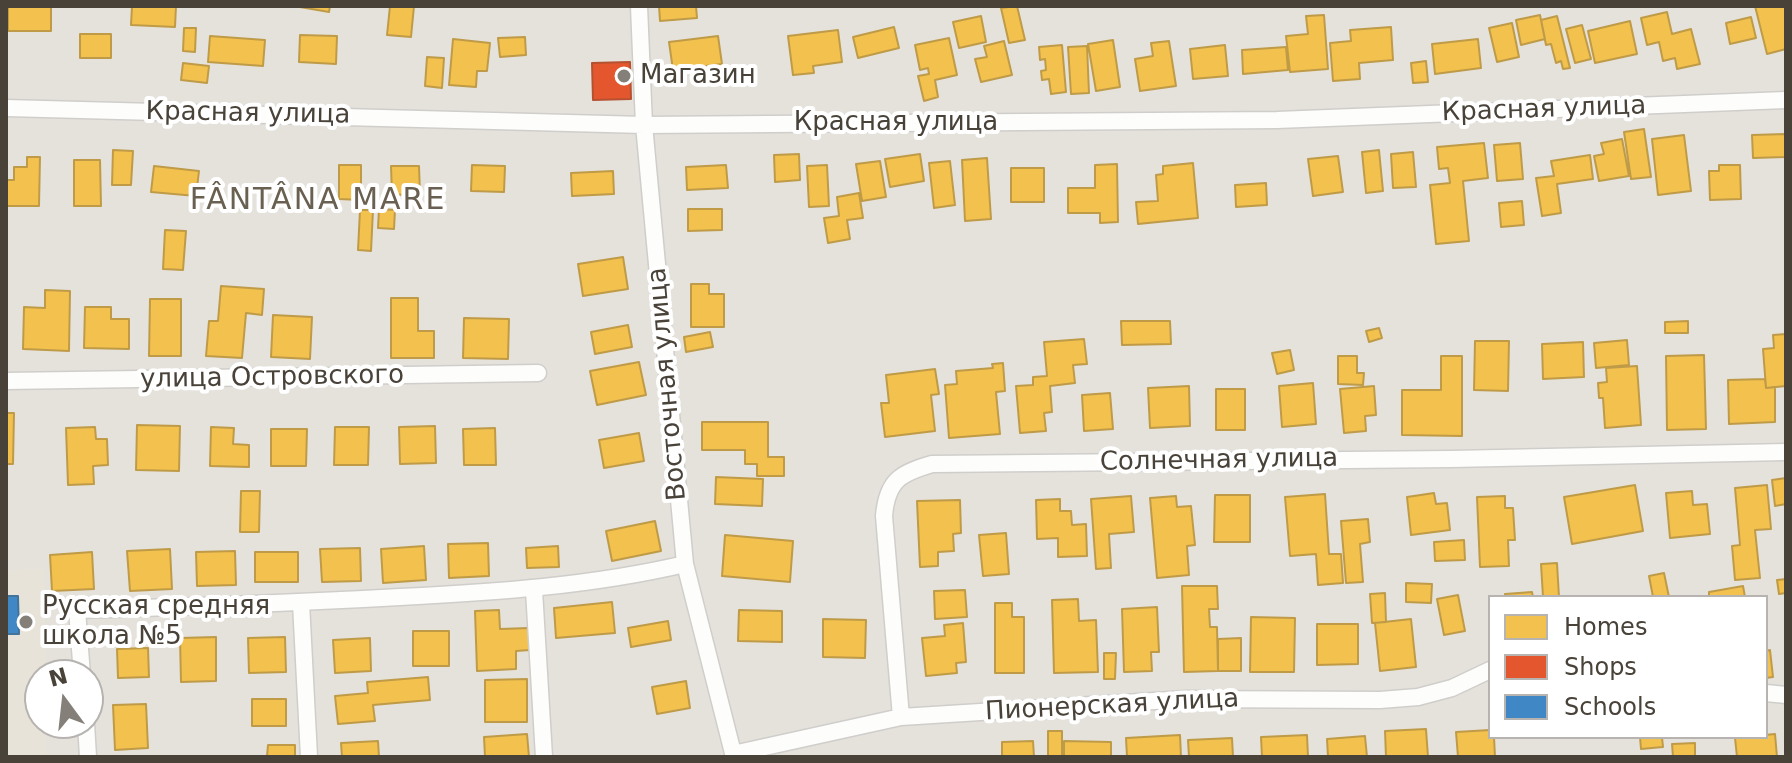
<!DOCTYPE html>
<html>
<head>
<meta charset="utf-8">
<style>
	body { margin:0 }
	#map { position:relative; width:1792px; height:763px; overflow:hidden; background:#f2f0ed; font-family:"DejaVu Sans",sans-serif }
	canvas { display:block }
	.frame { position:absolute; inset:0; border:8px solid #484239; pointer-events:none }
	.legend { position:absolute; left:1488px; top:595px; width:280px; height:144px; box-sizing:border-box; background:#fff; border:2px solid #b6b3b0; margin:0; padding:10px 14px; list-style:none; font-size:24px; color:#484239 }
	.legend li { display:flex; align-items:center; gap:16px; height:40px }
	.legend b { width:40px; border:2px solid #b6b3b0 }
	.north { position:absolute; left:24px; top:659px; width:80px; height:80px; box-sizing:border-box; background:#fff; border:2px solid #b6b3b0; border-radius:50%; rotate:345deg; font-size:22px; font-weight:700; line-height:32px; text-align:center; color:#484239 }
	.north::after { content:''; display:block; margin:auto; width:28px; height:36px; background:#847f78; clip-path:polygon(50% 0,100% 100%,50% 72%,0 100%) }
</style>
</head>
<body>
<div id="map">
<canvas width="1792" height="763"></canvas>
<div class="frame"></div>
<ul class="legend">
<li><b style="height:22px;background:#f2c14e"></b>Homes</li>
<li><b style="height:22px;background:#e4572e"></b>Shops</li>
<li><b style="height:22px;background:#3f88c5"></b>Schools</li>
</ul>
<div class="north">N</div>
</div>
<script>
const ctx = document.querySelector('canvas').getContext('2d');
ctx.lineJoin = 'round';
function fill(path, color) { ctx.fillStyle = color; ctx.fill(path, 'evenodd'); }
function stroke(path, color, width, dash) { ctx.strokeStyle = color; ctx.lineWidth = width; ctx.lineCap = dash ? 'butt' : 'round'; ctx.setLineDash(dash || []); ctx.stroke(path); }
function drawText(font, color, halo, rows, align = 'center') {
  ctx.font = font + ' "DejaVu Sans",sans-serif'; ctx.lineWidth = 8; ctx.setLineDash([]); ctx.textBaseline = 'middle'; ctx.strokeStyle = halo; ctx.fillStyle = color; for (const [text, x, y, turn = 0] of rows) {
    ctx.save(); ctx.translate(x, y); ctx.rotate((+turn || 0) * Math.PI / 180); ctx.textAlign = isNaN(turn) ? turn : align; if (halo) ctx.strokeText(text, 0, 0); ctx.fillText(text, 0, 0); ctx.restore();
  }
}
const residential = new Path2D(`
	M6 6H1786V757H6ZM1490 597H1766V737H1490ZM40 675H88V723H40Z`);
const education = new Path2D(`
	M44 569 46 675H40V723H46V757H6V570Z`);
const homes = new Path2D(`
	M8 6H51V31H8Z
	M132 6H176L175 27 131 25Z
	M294 6H330L329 12Z
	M390 6H414L411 37 387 35Z
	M659 6H696L697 18 660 21Z
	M1017 6 1025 40 1009 43 1001 8Z
	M1755 6H1786V49L1767 54Z
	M1667 12 1672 34 1691 29 1700 64 1677 69 1675 58 1663 61 1659 42 1647 45 1641 18Z
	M1324 15 1328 69 1290 72 1286 36 1308 34 1306 16Z
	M1540 15 1545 39 1521 45 1516 20Z
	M981 16 986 42 959 48 953 22Z
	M1557 16 1570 68 1563 69 1561 61 1556 63 1551 44 1546 45 1541 20Z
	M1751 17 1756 38 1730 44 1726 23Z
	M1630 21 1637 54 1595 63 1588 31Z
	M1512 23 1519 57 1497 62 1489 28Z
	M1582 25 1591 59 1575 63 1566 29Z
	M894 27 899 48 858 58 853 37Z
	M1391 27 1393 60 1359 63 1360 79 1333 81 1330 43 1351 41 1350 30Z
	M184 28H196L195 52 183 51Z
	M838 30 842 62 813 66 814 73 793 75 788 36Z
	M80 34H111V58H80Z
	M300 35 337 36 336 64 299 62Z
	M210 36 265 40 263 66 208 62Z
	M718 36 722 64 673 70 669 42Z
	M525 37 526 55 500 57 498 38Z
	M949 38 957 75 935 80 938 97 924 101 918 76 929 74 928 68 920 70 915 45Z
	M453 39 490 43 487 71H477L476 87 449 85Z
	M1478 39 1481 68 1435 74 1432 44Z
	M1113 40 1120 87 1096 91 1088 44Z
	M1004 41 1012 75 981 82 975 59 987 57 984 46Z
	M1169 41 1176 86 1140 91 1135 59 1153 56 1151 43Z
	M1062 45 1066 92 1051 94 1049 79 1042 80 1041 71 1046 70 1045 59 1040 60 1039 47Z
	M1225 45 1228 76 1193 79 1190 49Z
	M1087 46 1089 93 1071 94 1068 47Z
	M1286 47 1288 70 1243 74 1242 50Z
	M427 57 444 58 442 88 425 86Z
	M1426 61 1428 82 1413 83 1411 63Z
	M183 63 209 66 207 83 181 80Z
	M1644 129 1651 177 1631 179 1624 132Z
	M1786 134V157L1753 158 1752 135Z
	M1684 135 1691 191 1658 195 1652 139Z
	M1622 139 1629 176 1599 181 1594 156 1604 154 1601 143Z
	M1484 143 1488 178 1463 181 1469 241 1436 244 1430 185 1450 183 1448 168 1439 169 1437 147Z
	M1520 143 1523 179 1497 181 1494 145Z
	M113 150 133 151 131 185H112Z
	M1379 150 1383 191 1366 193 1362 152Z
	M1413 152 1416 187 1393 188 1391 154Z
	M799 154 800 180 775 182 774 155Z
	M920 154 924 181 890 187 885 159Z
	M1590 155 1593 179 1557 184 1561 213 1542 216 1536 178 1554 176 1551 161Z
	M1338 156 1343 192 1313 196 1308 159Z
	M27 157H40L39 206H6V180H14V167H27Z
	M987 158 991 219 965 221 962 160Z
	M74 160H100L101 206H74Z
	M880 161 886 197 862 201 856 164Z
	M950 161 955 205 934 208 929 163Z
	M1193 163 1198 218 1138 224 1136 202 1158 201 1156 175 1163 174V166Z
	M1117 164 1118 222 1100 223V213H1068V188H1095V165Z
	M339 165H361V200L339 199Z
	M472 165 505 166 504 192 471 191Z
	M726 165 728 188 687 190 686 167Z
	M827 165 829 206 809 207 807 166Z
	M1719 165H1740L1741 199 1710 200 1709 171H1719Z
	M154 166 199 171 196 196 151 192Z
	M391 166H419L420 194 392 195Z
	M1011 168H1044V202H1011Z
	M613 171 614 194 572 196 571 173Z
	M1266 183 1267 205 1236 207 1235 185Z
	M859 193 863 218 847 220 850 239 828 243 824 218 839 216 837 197Z
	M1522 201 1524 225 1501 227 1499 203Z
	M379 209 395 210 394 229 378 228Z
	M688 209H722V230L688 231Z
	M360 210H373L371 251 358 250Z
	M165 230 186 231 183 270 163 269Z
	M623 257 628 289 583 296 578 264Z
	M691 284H709V294H724V327H691Z
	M221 286 264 289 262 315 246 313 242 358 206 356 209 321H218Z
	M45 290 70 291 69 351 23 349 24 307 45 308Z
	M391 298H418V331H434V358H391Z
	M150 299H181V356H149Z
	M85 307H111V319H129V349L84 348Z
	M273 315 312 317 310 359 271 357Z
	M464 318 509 319 508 359 463 358Z
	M1121 321H1170L1171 344 1122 345Z
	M1688 321V333H1665V322Z
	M628 325 632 347 595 354 591 332Z
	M1379 328 1382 338 1369 342 1366 331Z
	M710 332 713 347 686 352 684 337Z
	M1786 334V386L1766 388 1763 349 1774 348 1773 335Z
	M1084 339 1087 364 1073 365 1075 383 1050 386 1052 412 1044 413 1046 431 1020 433 1016 386 1033 385V377L1047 376 1044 342Z
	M1627 340 1629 365 1596 368 1594 343Z
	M1475 341H1509L1508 391 1474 390Z
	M1583 342 1584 377 1543 379 1542 344Z
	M1290 350 1294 370 1277 374 1272 353Z
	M1704 355 1706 429 1667 430 1666 356Z
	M1338 356H1357V373H1364L1363 385 1338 384Z
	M1441 356H1462V436L1402 435V390H1441Z
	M639 362 646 395 597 405 590 371Z
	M1003 363 1005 391 996 392 1000 434 949 438 945 385 957 384 956 371 993 368 992 364Z
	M1637 366 1641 425 1605 428 1603 398H1599L1598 383 1607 382 1606 368Z
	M935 369 939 394 931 395 935 431 885 437 881 403H889L886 375Z
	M1765 379 1766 388 1775 387V422L1729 424 1728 380Z
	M1313 383 1316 424 1282 427 1279 386Z
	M1189 386 1190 426 1150 428 1148 388Z
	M1374 386 1376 415 1365 416 1366 431 1344 433 1340 389Z
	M1216 389H1245V430H1216Z
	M1110 393 1113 429 1084 431 1082 395Z
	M6 413H14L13 464H6Z
	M702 422H768V457H784V476H757V464H745V450H702Z
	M137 425 180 426 179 471 136 470Z
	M435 426 436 463 400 464 399 427Z
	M95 427 96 439H107L108 465 93 466 94 484 68 485 66 428Z
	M211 427 234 428 233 444 249 445V467L210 466Z
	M335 427H369L368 465H334Z
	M495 428 496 465H464L463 429Z
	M271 429H307L306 466H271Z
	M639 433 644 461 604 468 599 440Z
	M716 477 763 479 762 506 715 504Z
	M1786 478V504L1775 506 1772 480Z
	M1635 485 1643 531 1572 544 1564 497Z
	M1767 485 1771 529 1755 530 1760 578 1735 580 1732 546 1740 545 1735 488Z
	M241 491H260L259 532H240Z
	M1692 491 1693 505 1707 504 1710 534 1670 538 1666 493Z
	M1434 493 1436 504 1447 503 1450 530 1411 535 1407 497Z
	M1325 494 1329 554H1341L1343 583 1318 585 1316 554 1290 556 1285 497Z
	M1215 495H1250V542H1214Z
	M1131 496 1134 532 1109 534 1111 568 1096 569 1091 499Z
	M1176 496 1177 507 1191 506 1195 545 1187 546 1189 575 1157 578 1150 498Z
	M1505 496V508H1513L1515 540H1508L1509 566 1480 567 1477 497Z
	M1060 499V511H1071L1072 525 1086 524 1087 556 1058 557V538L1037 539 1036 500Z
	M960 500 961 533 953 534 954 551 938 552V566L920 567 917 501Z
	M1368 519 1370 542 1360 544 1363 582 1346 583 1341 521Z
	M655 521 661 551 612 561 606 531Z
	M1006 533 1009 574 983 576 979 535Z
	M725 535 793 541 790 582 722 576Z
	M1464 540 1465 560 1435 561 1434 542Z
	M488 543 489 576 449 578 448 544Z
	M424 546 426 580 383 583 381 549Z
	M558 546 559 567 527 568 526 548Z
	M360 548 361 581 322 582 320 549Z
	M170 549 172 589 130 591 127 551Z
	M235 551 236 585 197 586 196 552Z
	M92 552 94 589 52 591 50 555Z
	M255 552H298V582H255Z
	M1557 563 1559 597H1543L1541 564Z
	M1664 573 1669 597H1653L1649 576Z
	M1786 579V593L1779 594 1777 580Z
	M1406 583 1432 584 1431 603 1406 602Z
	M1182 586H1217L1218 609H1209L1210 627H1217L1218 671 1184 672Z
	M1743 586 1745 597H1709V592Z
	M965 590 967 617 935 619 934 591Z
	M1532 592 1533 597H1505V594Z
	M1385 593 1386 622 1372 623 1370 594Z
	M1458 595 1465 631 1444 635 1437 599Z
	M1078 599 1079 621 1096 620 1098 672 1054 673 1052 600Z
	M612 602 615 633 556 638 554 608Z
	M995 603H1012V617H1024V673H995Z
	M1157 607 1159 652H1151L1152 671 1124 672 1122 609Z
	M499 610 500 629 529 628 530 650 516 651V669L477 671 475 611Z
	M739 610 782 611V642L738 641Z
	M1251 617 1295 618 1294 672H1250Z
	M823 619 866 620 865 658 823 657Z
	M1411 619 1416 667 1380 671 1375 623Z
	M668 621 671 640 631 647 628 628Z
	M963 623 966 662 956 663 957 673 926 676 922 638 945 636 944 625Z
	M1317 624H1358V664L1317 665Z
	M413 631H449V666H413Z
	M216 637V681L181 682 180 638Z
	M285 637 286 672 249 673 248 638Z
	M370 638 371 671 335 673 333 640Z
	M1241 638V671H1218V639Z
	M148 648 149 677 118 678 117 649Z
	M1770 650 1773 677 1766 678V651Z
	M1104 653H1116L1115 679H1104Z
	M428 677 430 700 373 705 375 721 338 724 335 696 368 693 367 682Z
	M527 679V722H485V680Z
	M686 681 690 708 657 714 652 687Z
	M252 699H286V726H252Z
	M146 704 148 748 115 750 113 705Z
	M1426 729 1428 757H1386L1385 731Z
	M1490 730V737H1494L1495 757H1458L1456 732Z
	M1048 731H1062V757H1048Z
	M527 734 529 757H485L484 737Z
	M1775 734 1777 757H1737L1735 738Z
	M1180 735 1181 757H1127L1126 738Z
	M1307 735 1308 757H1262L1261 737Z
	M1365 736 1367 757H1328L1327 739Z
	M1640 737H1662L1663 747 1641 749Z
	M1232 738 1233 757H1189L1188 740Z
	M378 741 379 757H342L341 743Z
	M1033 741 1034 757H1002V742Z
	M1064 741 1111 742V757H1064Z
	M1695 743V757H1673L1672 744Z
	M268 745H295V757H252L267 756Z`);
const shops = new Path2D(`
	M630 62 631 99 593 100 592 63Z`);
const schools = new Path2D(`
	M6 596H18L19 634H6Z`);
const minor = new Path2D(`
	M639 6 644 125 685 564 734 757
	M6 108 644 125 1277 120 1786 100
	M6 381 538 373
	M534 590 544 757
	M301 603 309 757
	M82 675 77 610C185 607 292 603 400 597 496 592 591 586 685 564
	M1766 693 1786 695
	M901 717 884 516C887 481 900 473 932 464L1451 459 1786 452
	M86 723 88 757
	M733 754 901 717 1186 699 1380 700 1418 697 1452 688 1490 670`);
const markers = [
	[624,76,8,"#847f78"],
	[26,622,8,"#847f78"]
];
const poiNames = [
	["Магазин",640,76],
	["Русская средняя",42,607],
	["школа №5",42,637]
];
const streetNames = [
	["Красная улица",1544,110,-2],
	["Красная улица",248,114,1],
	["Красная улица",896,123],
	["улица Островского",272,378,-1],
	["Восточная улица",668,384,-95],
	["Солнечная улица",1219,461,-1],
	["Пионерская улица",1112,706,-3]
];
const quarterNames = [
	["FÂNTÂNA MARE",318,201]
];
fill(residential, '#e5e2dc');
fill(education, '#e8e3d9');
fill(homes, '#f2c14e');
stroke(homes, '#bf9b48', 2);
fill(shops, '#e4572e');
stroke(shops, '#b55131', 2);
fill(schools, '#3f88c5');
stroke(schools, '#42739b', 2);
stroke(minor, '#d0cecb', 19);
stroke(minor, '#fdfdfc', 16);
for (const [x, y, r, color] of markers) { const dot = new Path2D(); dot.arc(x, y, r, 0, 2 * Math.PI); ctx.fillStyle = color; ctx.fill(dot); stroke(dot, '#fff', 3); }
drawText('26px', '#484239', '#fff', poiNames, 'left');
drawText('26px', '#484239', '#fff', streetNames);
ctx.letterSpacing = '2px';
drawText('30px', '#6a6051', '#fff', quarterNames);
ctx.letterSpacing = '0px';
</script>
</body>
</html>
